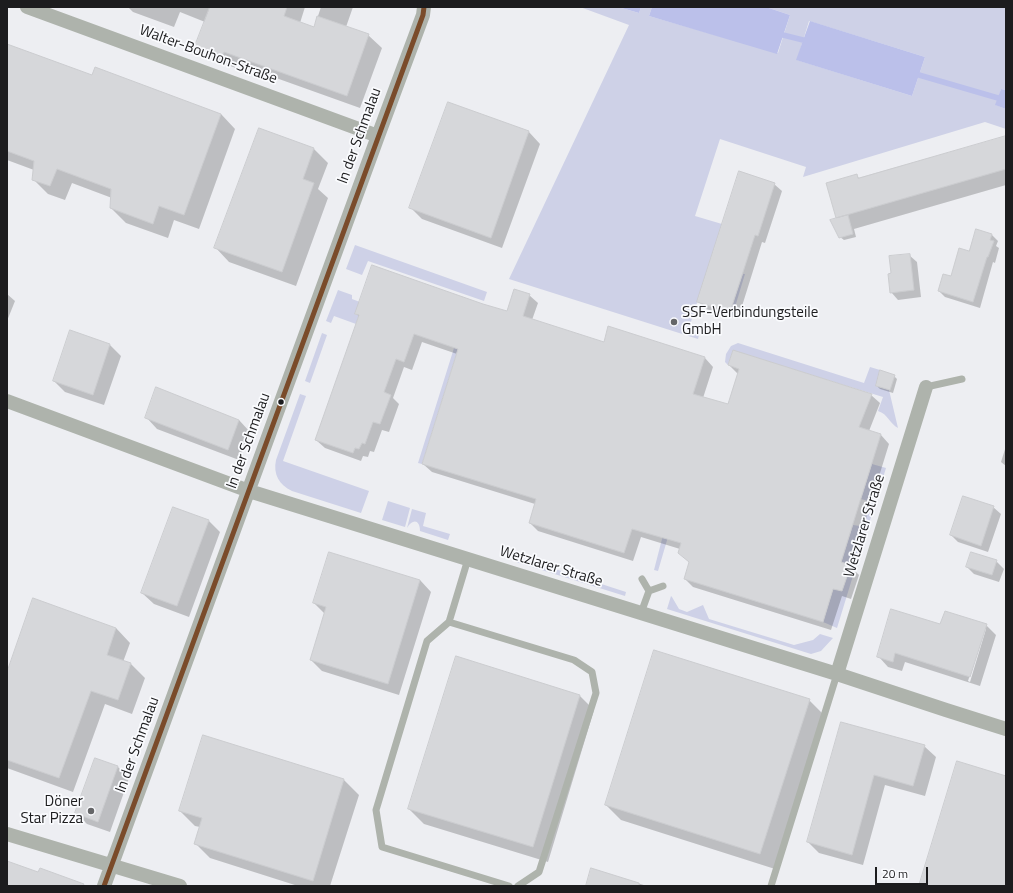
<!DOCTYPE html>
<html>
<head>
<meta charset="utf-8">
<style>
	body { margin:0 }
	#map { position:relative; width:1013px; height:893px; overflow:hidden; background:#edeef2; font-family:"Titillium Web",sans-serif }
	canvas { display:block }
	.frame { position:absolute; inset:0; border:8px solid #1c1c1e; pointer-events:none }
	.scale { position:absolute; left:875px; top:867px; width:53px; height:18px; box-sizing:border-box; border:2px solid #1c1c1e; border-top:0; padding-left:5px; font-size:12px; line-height:14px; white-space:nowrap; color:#1c1c1e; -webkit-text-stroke:3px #fafbfe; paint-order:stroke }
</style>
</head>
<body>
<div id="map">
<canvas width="1013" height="893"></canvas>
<div class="frame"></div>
<div class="scale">20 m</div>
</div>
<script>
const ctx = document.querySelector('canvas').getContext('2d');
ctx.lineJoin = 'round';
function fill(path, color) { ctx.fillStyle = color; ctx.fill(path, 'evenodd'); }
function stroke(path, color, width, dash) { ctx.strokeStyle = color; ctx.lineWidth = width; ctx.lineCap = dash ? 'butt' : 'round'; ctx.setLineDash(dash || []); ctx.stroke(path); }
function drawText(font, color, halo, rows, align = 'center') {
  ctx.font = font + ' "Titillium Web",sans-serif'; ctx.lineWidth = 3.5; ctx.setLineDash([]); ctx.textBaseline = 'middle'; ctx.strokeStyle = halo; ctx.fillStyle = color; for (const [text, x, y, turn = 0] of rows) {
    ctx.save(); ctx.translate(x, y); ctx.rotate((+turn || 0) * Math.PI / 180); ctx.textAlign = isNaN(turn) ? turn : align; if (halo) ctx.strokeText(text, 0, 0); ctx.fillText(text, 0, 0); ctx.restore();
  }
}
const green = new Path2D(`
	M580 7H618L639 13 641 7H652L649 16 778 53 790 15 766 7H1006V90L1001 89 996 105 1006 109V129L985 122 803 177 806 167 720 139 695 216 722 224 689 328 700 331 698 339 509 279 629 25ZM809 21 925 57 912 96 797 60Z
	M355 245 487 292 484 301 368 261 362 275 346 269Z
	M743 274H745L732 317 718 313 719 309 730 312Z
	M338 290 352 295V299L360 302 355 314 359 315 356 324 334 316 331 323 326 321Z
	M322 333 327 335 310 383 305 381Z
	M738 343 864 383 870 367 880 370 876 386 889 390 898 428C890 424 888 414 878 411L883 397 733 351 728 365 725 362 726 354 731 346Z
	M454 348 458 349 422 464 418 463Z
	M300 394 306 396 283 461 369 491 361 513 292 491C279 485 273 474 276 460Z
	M697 427 680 496 658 571 654 570 662 539Z
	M872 464 886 468 837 628 823 622 853 525 860 526 868 501 861 499Z
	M388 501 410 508 405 527 382 520Z
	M412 509 426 513 423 526 450 534 448 540 420 531C420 520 413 518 407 528Z
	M518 557 626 592 625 596 516 562Z
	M671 596 672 597 679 609 687 612 703 605 709 619 794 645 813 640 820 634 833 638 821 651 811 654 667 609Z`);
const water = new Path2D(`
	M618 7H641L639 13Z
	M652 7H766L790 15 777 54 649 16Z
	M810 21 925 57 912 96 796 60Z
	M1001 89 1006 90V109L995 105Z`);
const shadow = new Path2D(`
	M128 7H305L300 23 314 28 321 7H353L346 27 368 35 382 48 360 108 237 64 236 68 210 59 196 46 205 22 180 12 174 27 133 12Z
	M7 45 92 76 221 114 235 129 199 229 174 220 168 238 126 223 111 208 112 198 72 183 65 200 48 194 33 179 34 170 7 160Z
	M448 103 529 132 540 144 502 248 422 219 411 208Z
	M259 129 314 149 328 163 318 189 328 198 296 286 229 262 215 247Z
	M1006 137V185L854 229 856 237 844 240 840 237 838 218 837 217 856 175 860 179Z
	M774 184 782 191 765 243 762 242 738 319 706 309 698 301Z
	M992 235 998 241 996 246 999 248 995 263 993 262 980 308 945 297 939 291 970 253Z
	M909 255 917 262 921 297 898 300 891 292 892 274Z
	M7 294 15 301 7 321Z
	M529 295 538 303 532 320 604 343 609 328 705 358 713 367 703 398 728 405 738 374 729 365 871 395 880 403 869 431 881 435 889 444 851 567 859 575 851 599 842 596 831 630 693 587 685 579 690 563 679 552 680 549 641 537 633 561 538 531 530 523 535 504 432 472 423 464 457 354 422 342 412 370 404 367 393 398 399 404 389 432 382 430 374 452 370 451 368 457 363 456 361 461 325 448 316 440 359 317 357 314 483 305 508 312Z
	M110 345 121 356 104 405 65 392 54 381Z
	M894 376 897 379 893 393 880 389 877 386Z
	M146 417 239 420 250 432 239 460 157 429Z
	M1006 446V466L1001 462Z
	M993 507 1001 514 988 552 958 542 951 535Z
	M209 521 220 532 189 617 154 604 142 593Z
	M996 561 1004 569 999 582 974 574 967 567Z
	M420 580 431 592 399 695 322 671 311 660 325 614 314 603Z
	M941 625H986L996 635 980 686 905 662 902 671 888 667 879 657ZM984 629H986L970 682 968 681Z
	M116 628 130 643 123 662 131 664 145 678 132 714 105 704 73 792 7 768V675Z
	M580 696 594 710 548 862 424 824 409 809Z
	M809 700 824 715 775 869 621 820 606 805Z
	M841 723 924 746 936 757 925 796 885 785 863 865 819 853 808 842Z
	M204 736 344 780 359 795 330 886H298L210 858 195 843 200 827 195 826 180 811Z
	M95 759 118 767 129 778 110 832 87 824 76 813Z
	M592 869 647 886H587Z`);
const stream = new Path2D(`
	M783 35 803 40
	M919 75 998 98`);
const building = new Path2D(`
	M210 7H287L284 16 314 27 317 16 369 34 347 96 224 52 222 56 195 46Z
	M7 44 92 75 95 67 221 114 184 215 159 206 153 224 110 208 111 189 57 169 50 186 32 180 34 161 7 151Z
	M448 102 529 131 491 238 409 208Z
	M259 128 314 148 303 179 314 183 282 272 214 248Z
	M1006 136V169L836 218 826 183 857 174 858 178Z
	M739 171 775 183 758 236 755 235 730 312 697 302Z
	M848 215 853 234 839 238 830 220Z
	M976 229 992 234 990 240 994 241 988 257H987L973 302 938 291 943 274 951 276 959 248 969 251Z
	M910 254 914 290 890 293 888 274 891 273 889 256Z
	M372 265 483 304 507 311 514 289 530 294 523 316 604 342 608 326 705 357 693 394 728 404 739 369 728 365 733 350 872 394 859 427 881 434 841 562 851 565 842 591 833 589 823 622 684 579 689 562 678 553 681 543 632 529 624 553 529 523 536 499 422 464 458 349 414 334 404 362 396 359 384 392 391 395 380 424 373 422 365 444 362 443 359 449 355 448 353 453 315 440 359 315 355 314Z
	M70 330 110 344 93 395 53 381Z
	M880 370 895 375 890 390 876 386Z
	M156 387 239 420 228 450 145 418Z
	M963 496 994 506 981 546 950 535Z
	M173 507 209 520 177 606 141 593Z
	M329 552 420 580 388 684 310 660 326 607 313 603Z
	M971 552 997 560 992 575 966 567Z
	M33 598 116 628 107 655 131 663 118 700 91 691 59 778 7 760V672Z
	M891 609 940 624 945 611 987 624 970 677 895 653 893 662 877 657Z
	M654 650 810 699 760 854 605 805Z
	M456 656 580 695 533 847 408 809Z
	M841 722 925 745 913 786 874 775 852 855 807 842Z
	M203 735 344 779 313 881 194 844 202 818 179 811Z
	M95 758 118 766 98 822 75 813Z
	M957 761 1006 776V886H919Z
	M7 861 38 872 40 868 84 884 83 886H7Z
	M591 868 639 883V886H586Z`);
const service = new Path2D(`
	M926 387 962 379
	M468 559 449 622 427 641 376 810 382 847 509 886
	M642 579 649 591
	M649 591 663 586
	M641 613 649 591
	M449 622 574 660 592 672 596 693 539 872 518 886
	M771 886 837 674`);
const minor = new Path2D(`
	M27 7 378 136
	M7 401 249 491 837 674 946 710 1006 729
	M837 674 926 387
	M7 834 180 886
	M104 886 378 136 423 15 424 7`);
const bus1 = new Path2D(`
	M104 886 423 15 424 7`);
const markers = [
	[674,322,4,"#656668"],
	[281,402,3.5,"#1c1c1e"],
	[91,811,4,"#656668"]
];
const streetNames = [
	["Walter-Bouhon-Straße",208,55,20],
	["In der Schmalau",360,136,-70],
	["In der Schmalau",249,441,-70],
	["Wetzlarer Straße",865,526,-73],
	["Wetzlarer Straße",551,567,17],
	["In der Schmalau",138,745,-70]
];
const poiNames = [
	["SSF-Verbindungsteile",682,313],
	["GmbH",682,330],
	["Döner",83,802,"right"],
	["Star Pizza",83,819,"right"]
];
fill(green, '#ced1e7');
fill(water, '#bbc0ea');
fill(shadow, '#0003');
stroke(stream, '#bbc0ea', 5.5);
fill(building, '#d6d7da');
stroke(building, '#cbcccf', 1);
stroke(service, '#aeb3ac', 7);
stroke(minor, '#aeb3ac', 14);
stroke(bus1, '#7a4b2a', 5);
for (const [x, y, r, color] of markers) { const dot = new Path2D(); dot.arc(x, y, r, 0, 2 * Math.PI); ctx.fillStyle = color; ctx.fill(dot); stroke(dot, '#fafbfe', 1.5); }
drawText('15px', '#1c1c1e', '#fafbfe', streetNames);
drawText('15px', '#1c1c1e', '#fafbfe', poiNames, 'left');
</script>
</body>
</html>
